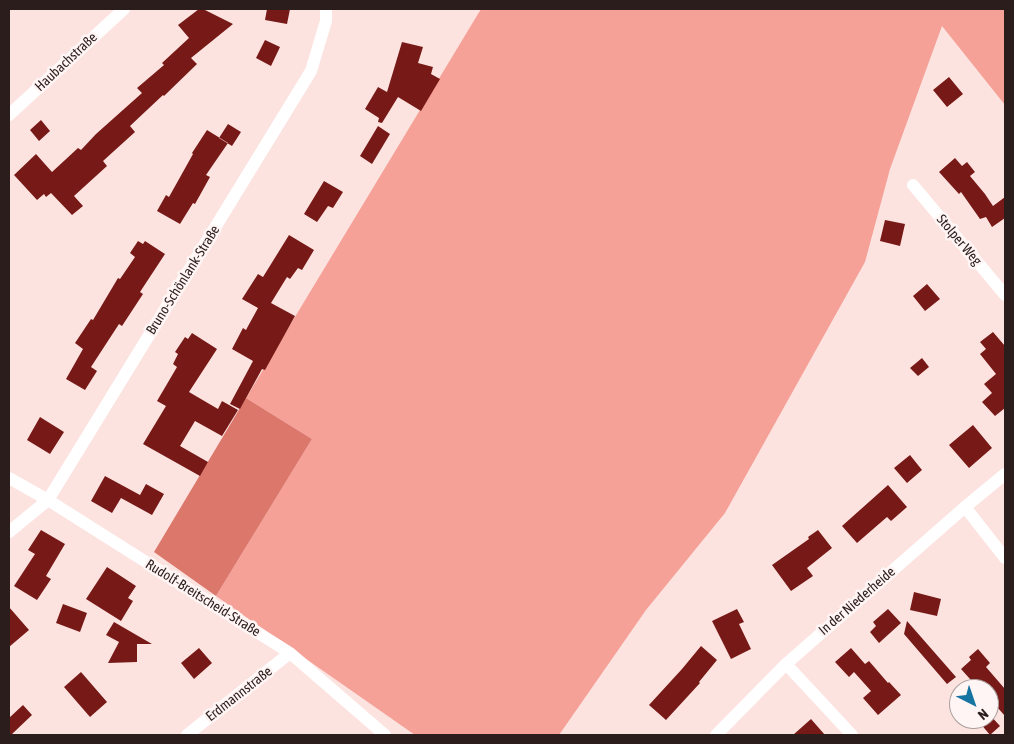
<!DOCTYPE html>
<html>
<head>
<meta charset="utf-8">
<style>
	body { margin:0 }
	#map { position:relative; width:1014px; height:744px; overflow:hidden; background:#fce3e0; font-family:"Asap Condensed",sans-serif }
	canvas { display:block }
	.frame { position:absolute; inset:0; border:10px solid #2b1d1b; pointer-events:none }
	.north { position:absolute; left:949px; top:679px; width:50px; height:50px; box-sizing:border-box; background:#fef5f4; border:1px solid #aa9f9d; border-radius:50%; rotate:139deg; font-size:14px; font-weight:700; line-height:20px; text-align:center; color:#2b1d1b }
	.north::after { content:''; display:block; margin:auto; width:18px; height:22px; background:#1773a1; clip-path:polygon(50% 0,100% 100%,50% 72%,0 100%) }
</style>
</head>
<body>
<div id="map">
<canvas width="1014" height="744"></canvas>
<div class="frame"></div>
<div class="north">N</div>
</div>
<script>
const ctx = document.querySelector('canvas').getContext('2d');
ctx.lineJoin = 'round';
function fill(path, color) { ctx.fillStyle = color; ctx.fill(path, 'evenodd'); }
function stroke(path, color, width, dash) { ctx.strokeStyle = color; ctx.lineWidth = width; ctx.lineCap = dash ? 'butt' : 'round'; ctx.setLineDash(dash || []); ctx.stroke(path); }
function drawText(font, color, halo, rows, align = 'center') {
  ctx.font = font + ' "Asap Condensed",sans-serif'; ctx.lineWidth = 5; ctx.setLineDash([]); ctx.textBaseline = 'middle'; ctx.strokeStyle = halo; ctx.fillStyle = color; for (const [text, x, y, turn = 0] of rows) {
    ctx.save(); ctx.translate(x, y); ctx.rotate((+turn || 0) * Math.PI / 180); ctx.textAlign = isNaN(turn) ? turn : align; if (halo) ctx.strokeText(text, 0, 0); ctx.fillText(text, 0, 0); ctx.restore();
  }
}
const forest = new Path2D(`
	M481 9H1005V105L942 26 890 169 865 262 725 513 646 610 559 735H415L216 596 312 439 246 398Z`);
const water = new Path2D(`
	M246 398 312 439 216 596 154 552Z`);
const building = new Path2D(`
	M199 9H203L233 24 191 58 197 64 164 96 163 95 130 126 135 132 103 161 107 166 74 196 83 206 72 215 51 193 46 197 44 194 37 200 14 175 36 154 52 172 78 148 81 150 96 134 142 93 137 88 164 65 162 63 189 38 178 25Z
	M267 9H290L287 24 265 20Z
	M265 40 280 47 271 66 256 58Z
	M402 42 423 47 418 63 433 67 431 74 440 79 421 111 398 97 382 123 378 122 379 118 365 109 378 87 387 92Z
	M949 77 963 94 947 107 933 90Z
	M41 120 50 131 39 141 30 130Z
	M228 124 241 132 232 146 219 138Z
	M378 126 390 134 372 164 360 156Z
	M207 130 228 143 206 175 210 177 195 204 193 203 180 224 157 211 166 195 169 197 193 154 192 153Z
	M955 158 962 166 967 162 975 172 970 176 985 194 993 206 1005 197V218L992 227 986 217 980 219 961 192 959 194 939 172Z
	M324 181 343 192 333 208 328 206 317 222 304 214Z
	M885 220 905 224 900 246 880 241Z
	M289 235 314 250 302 270 298 268 290 279 287 277 271 303 295 316 265 370 262 369 240 409 230 404 253 361 232 349 243 328 246 330 247 328 258 308 242 299 258 274 263 277Z
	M138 241 143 244 145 241 165 254 140 292 143 294 122 326 119 324 91 367 97 371 85 390 66 379 83 349 75 343 91 319 93 320 118 278 120 279 135 257 130 253Z
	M927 284 940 299 925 311 913 296Z
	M993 332 1005 346V408L995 416 982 402 992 393 984 384 996 374 980 354 986 349 980 342Z
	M192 333 217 349 189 392 218 409 222 401 238 410 222 436 195 421 180 446 208 462 200 476 143 444 166 406 157 401 177 367 173 364 178 354 175 352 185 337 188 339Z
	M922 358 929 367 918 376 910 368Z
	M40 417 64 432 50 454 27 440Z
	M973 425 992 448 969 468 949 445Z
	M910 455 922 470 907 483 894 468Z
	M105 476 140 495 146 484 164 494 152 515 121 498 112 513 91 501Z
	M888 485 907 507 891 521 887 517 857 543 842 526Z
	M41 530 65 544 46 576 51 579 37 600 14 586 35 554 28 550Z
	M818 530 832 548 807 568 813 576 791 591 772 565 809 539 808 537Z
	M107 567 136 586 128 598 133 601 121 621 86 599Z
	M914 592 941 599 937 616 910 610Z
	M63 604 87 613 80 632 56 623Z
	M9 607 29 630 9 647Z
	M737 609 744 622 739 624 751 649 731 659 712 621Z
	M888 609 901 623 879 643 870 632 876 626 873 622Z
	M907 621 956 677 947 684 904 634Z
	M114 622 152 644H137V662L108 663 119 642 106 635Z
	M701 646 717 660 699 682 700 683 666 720 649 705 682 669Z
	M199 648 212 663 194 679 181 663Z
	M851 648 865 664 869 661 888 683 889 682 901 695 878 715 863 698 871 691 854 672 849 677 835 662Z
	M978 649 990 663 986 667 1005 689V716L989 698V689H979L961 669 971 660 969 657Z
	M81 672 107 702 90 717 64 687Z
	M23 705 32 715 11 735H9V718Z
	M989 715H990L1000 726 990 735 980 723 985 719H989Z
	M811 719 825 735H793Z`);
const street = new Path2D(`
	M9 115 124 9
	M913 185 1005 295
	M9 478 48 500 290 653 385 735
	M965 507 1005 558
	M9 532 48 500 311 71 326 21V9
	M786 664 852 735
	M187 735 290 653
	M716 735 786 664 965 507 1005 474`);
const streetNames = [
	["Haubachstraße",66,62,-43],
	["Stolper Weg",959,240,50],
	["Bruno-Schönlank-Straße",183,280,-58],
	["Rudolf-Breitscheid-Straße",203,598,32],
	["In der Niederheide",857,601,-41],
	["Erdmannstraße",239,694,-38]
];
fill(forest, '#f5a197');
fill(water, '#dc776c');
fill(building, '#771a17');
stroke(street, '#fff', 12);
drawText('14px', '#2b1d1b', '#fef5f4', streetNames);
</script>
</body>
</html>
